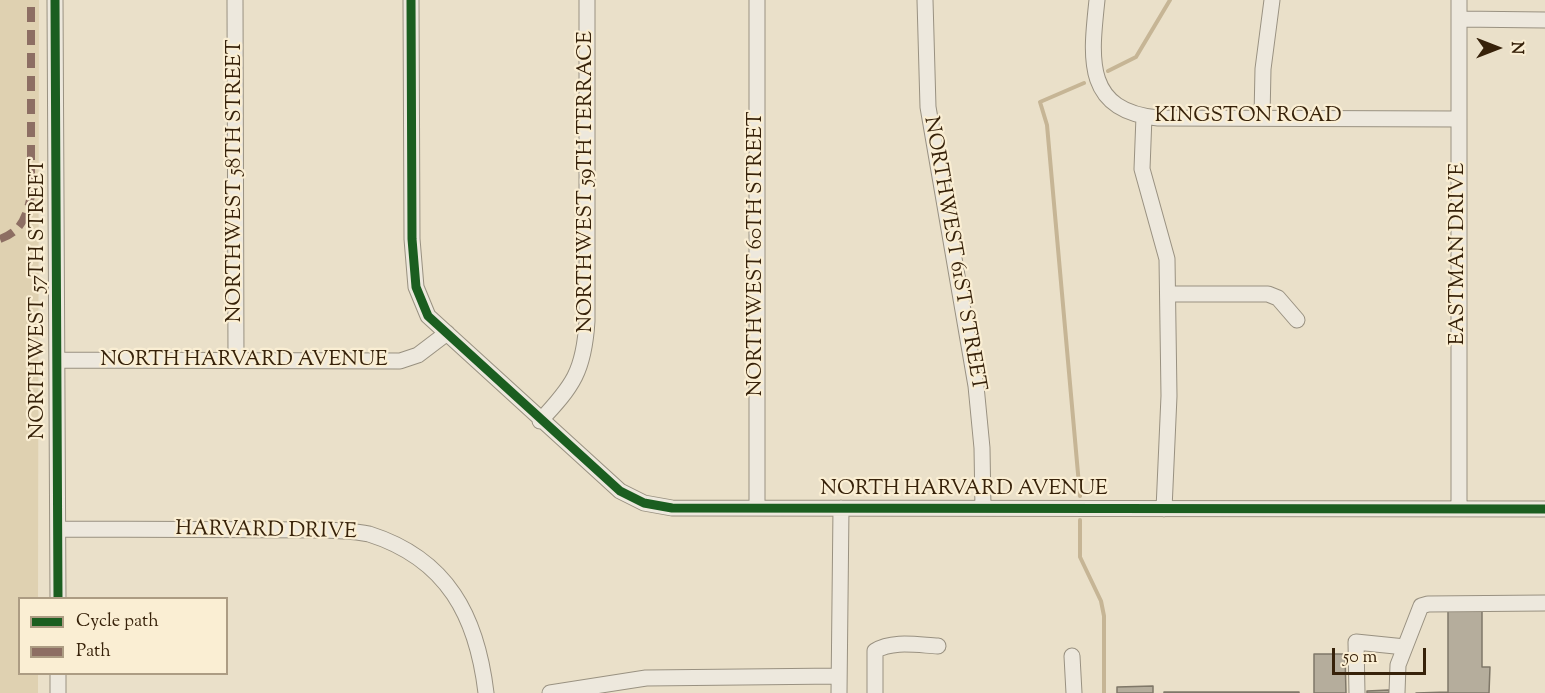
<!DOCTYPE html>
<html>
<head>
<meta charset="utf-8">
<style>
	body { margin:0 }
	#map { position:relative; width:1545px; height:693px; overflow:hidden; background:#eae0c9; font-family:"Sorts Mill Goudy",serif }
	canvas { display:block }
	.legend { position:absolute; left:18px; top:597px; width:210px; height:78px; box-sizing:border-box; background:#faeed3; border:2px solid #ac9c83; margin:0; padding:8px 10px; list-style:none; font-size:18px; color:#37220a }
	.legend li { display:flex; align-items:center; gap:12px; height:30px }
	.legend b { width:30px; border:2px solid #ac9c83 }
	.north { position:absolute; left:1467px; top:18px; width:60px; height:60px; -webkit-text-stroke:4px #faeed3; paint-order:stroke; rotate:90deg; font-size:16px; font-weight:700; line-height:24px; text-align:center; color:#37220a }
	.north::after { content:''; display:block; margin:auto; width:21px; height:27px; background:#37220a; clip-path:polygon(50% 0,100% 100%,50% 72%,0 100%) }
	.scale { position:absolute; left:1332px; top:648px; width:94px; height:27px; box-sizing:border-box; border:3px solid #37220a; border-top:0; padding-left:8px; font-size:18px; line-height:21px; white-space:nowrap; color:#37220a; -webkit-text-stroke:4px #faeed3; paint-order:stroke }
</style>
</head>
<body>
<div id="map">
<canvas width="1545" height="693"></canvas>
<ul class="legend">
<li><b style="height:8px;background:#1b5e20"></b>Cycle path</li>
<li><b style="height:8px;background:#8d6e63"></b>Path</li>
</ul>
<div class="north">N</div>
<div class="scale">50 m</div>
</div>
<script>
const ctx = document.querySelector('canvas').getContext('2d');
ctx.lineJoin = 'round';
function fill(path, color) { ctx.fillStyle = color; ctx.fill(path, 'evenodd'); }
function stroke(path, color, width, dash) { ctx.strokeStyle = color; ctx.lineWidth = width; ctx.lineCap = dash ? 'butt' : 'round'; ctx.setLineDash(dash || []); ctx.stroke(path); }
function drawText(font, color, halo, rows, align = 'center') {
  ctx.font = font + ' "Sorts Mill Goudy",serif'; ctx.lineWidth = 4.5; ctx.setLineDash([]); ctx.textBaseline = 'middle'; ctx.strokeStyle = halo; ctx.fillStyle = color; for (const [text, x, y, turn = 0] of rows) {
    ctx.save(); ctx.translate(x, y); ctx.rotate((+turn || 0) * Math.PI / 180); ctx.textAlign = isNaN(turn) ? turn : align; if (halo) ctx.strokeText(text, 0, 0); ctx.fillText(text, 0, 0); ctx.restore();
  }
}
const green = new Path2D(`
	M0 0H39L38 598H20V674H38V693H0Z`);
const stream = new Path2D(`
	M1108 71 1136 57 1170 0
	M1080 496 1047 125 1040 102 1084 83
	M1080 520V557L1101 601 1104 616V693`);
const building = new Path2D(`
	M1448 610H1482V667H1490L1489 693H1416L1448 692Z
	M1314 654H1345L1346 693H1314Z
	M1153 686V693H1117V687Z
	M1389 690V693H1367V691Z
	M1164 692H1299V693H1164Z`);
const minor = new Path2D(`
	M55 0 58 598
	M235 0 236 361
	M411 0 412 239 416 287 428 316 620 491 644 503 672 508 1545 509
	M757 0V508
	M925 0 928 107 976 386 982 448 983 508
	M1097 0C1091 57 1083 111 1158 118L1459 119
	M1459 0V509
	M1459 19 1545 20
	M1144 116 1142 169 1167 259 1169 396 1164 509
	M1262 117 1263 69 1272 0
	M1169 294H1268L1278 298 1297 320
	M57 360 400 361 418 355 447 333
	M540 421C573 386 584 371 587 321V0
	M59 529 328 530C341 531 357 531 369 534 448 559 477 617 486 693
	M1072 656 1074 693
	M58 693V674
	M550 693 646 678 839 676
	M839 693 841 508
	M875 693V651C892 640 918 645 938 646
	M1357 693 1356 642 1405 647
	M1397 693 1398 665 1421 606 1428 604 1545 603`);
const quiet = new Path2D(`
	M0 239C22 231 26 217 31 196V0`);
const cycleway = new Path2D(`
	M55 0 58 598
	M411 0 412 239 416 287 428 316 620 491 644 503 672 508 1545 509`);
const streetNames = [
	["KINGSTON ROAD",1248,117],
	["NORTHWEST 58TH STREET",236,181,-90],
	["NORTHWEST 59TH TERRACE",587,182,-90],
	["NORTHWEST 60TH STREET",757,254,-90],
	["NORTHWEST 61ST STREET",953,254,80],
	["EASTMAN DRIVE",1459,254,-90],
	["NORTHWEST 57TH STREET",39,299,-90],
	["NORTH HARVARD AVENUE",244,361],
	["NORTH HARVARD AVENUE",964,490],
	["HARVARD DRIVE",266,532,1]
];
fill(green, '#dfd1b1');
stroke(stream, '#c6b595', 4);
fill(building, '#b5ad9c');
stroke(building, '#7f7768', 1.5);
stroke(minor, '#999181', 17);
stroke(minor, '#ede8dd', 15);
stroke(quiet, '#8d6e63', 8, [15, 8]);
stroke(cycleway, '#1b5e20', 9);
drawText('21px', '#37220a', '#faeed3', streetNames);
</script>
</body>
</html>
